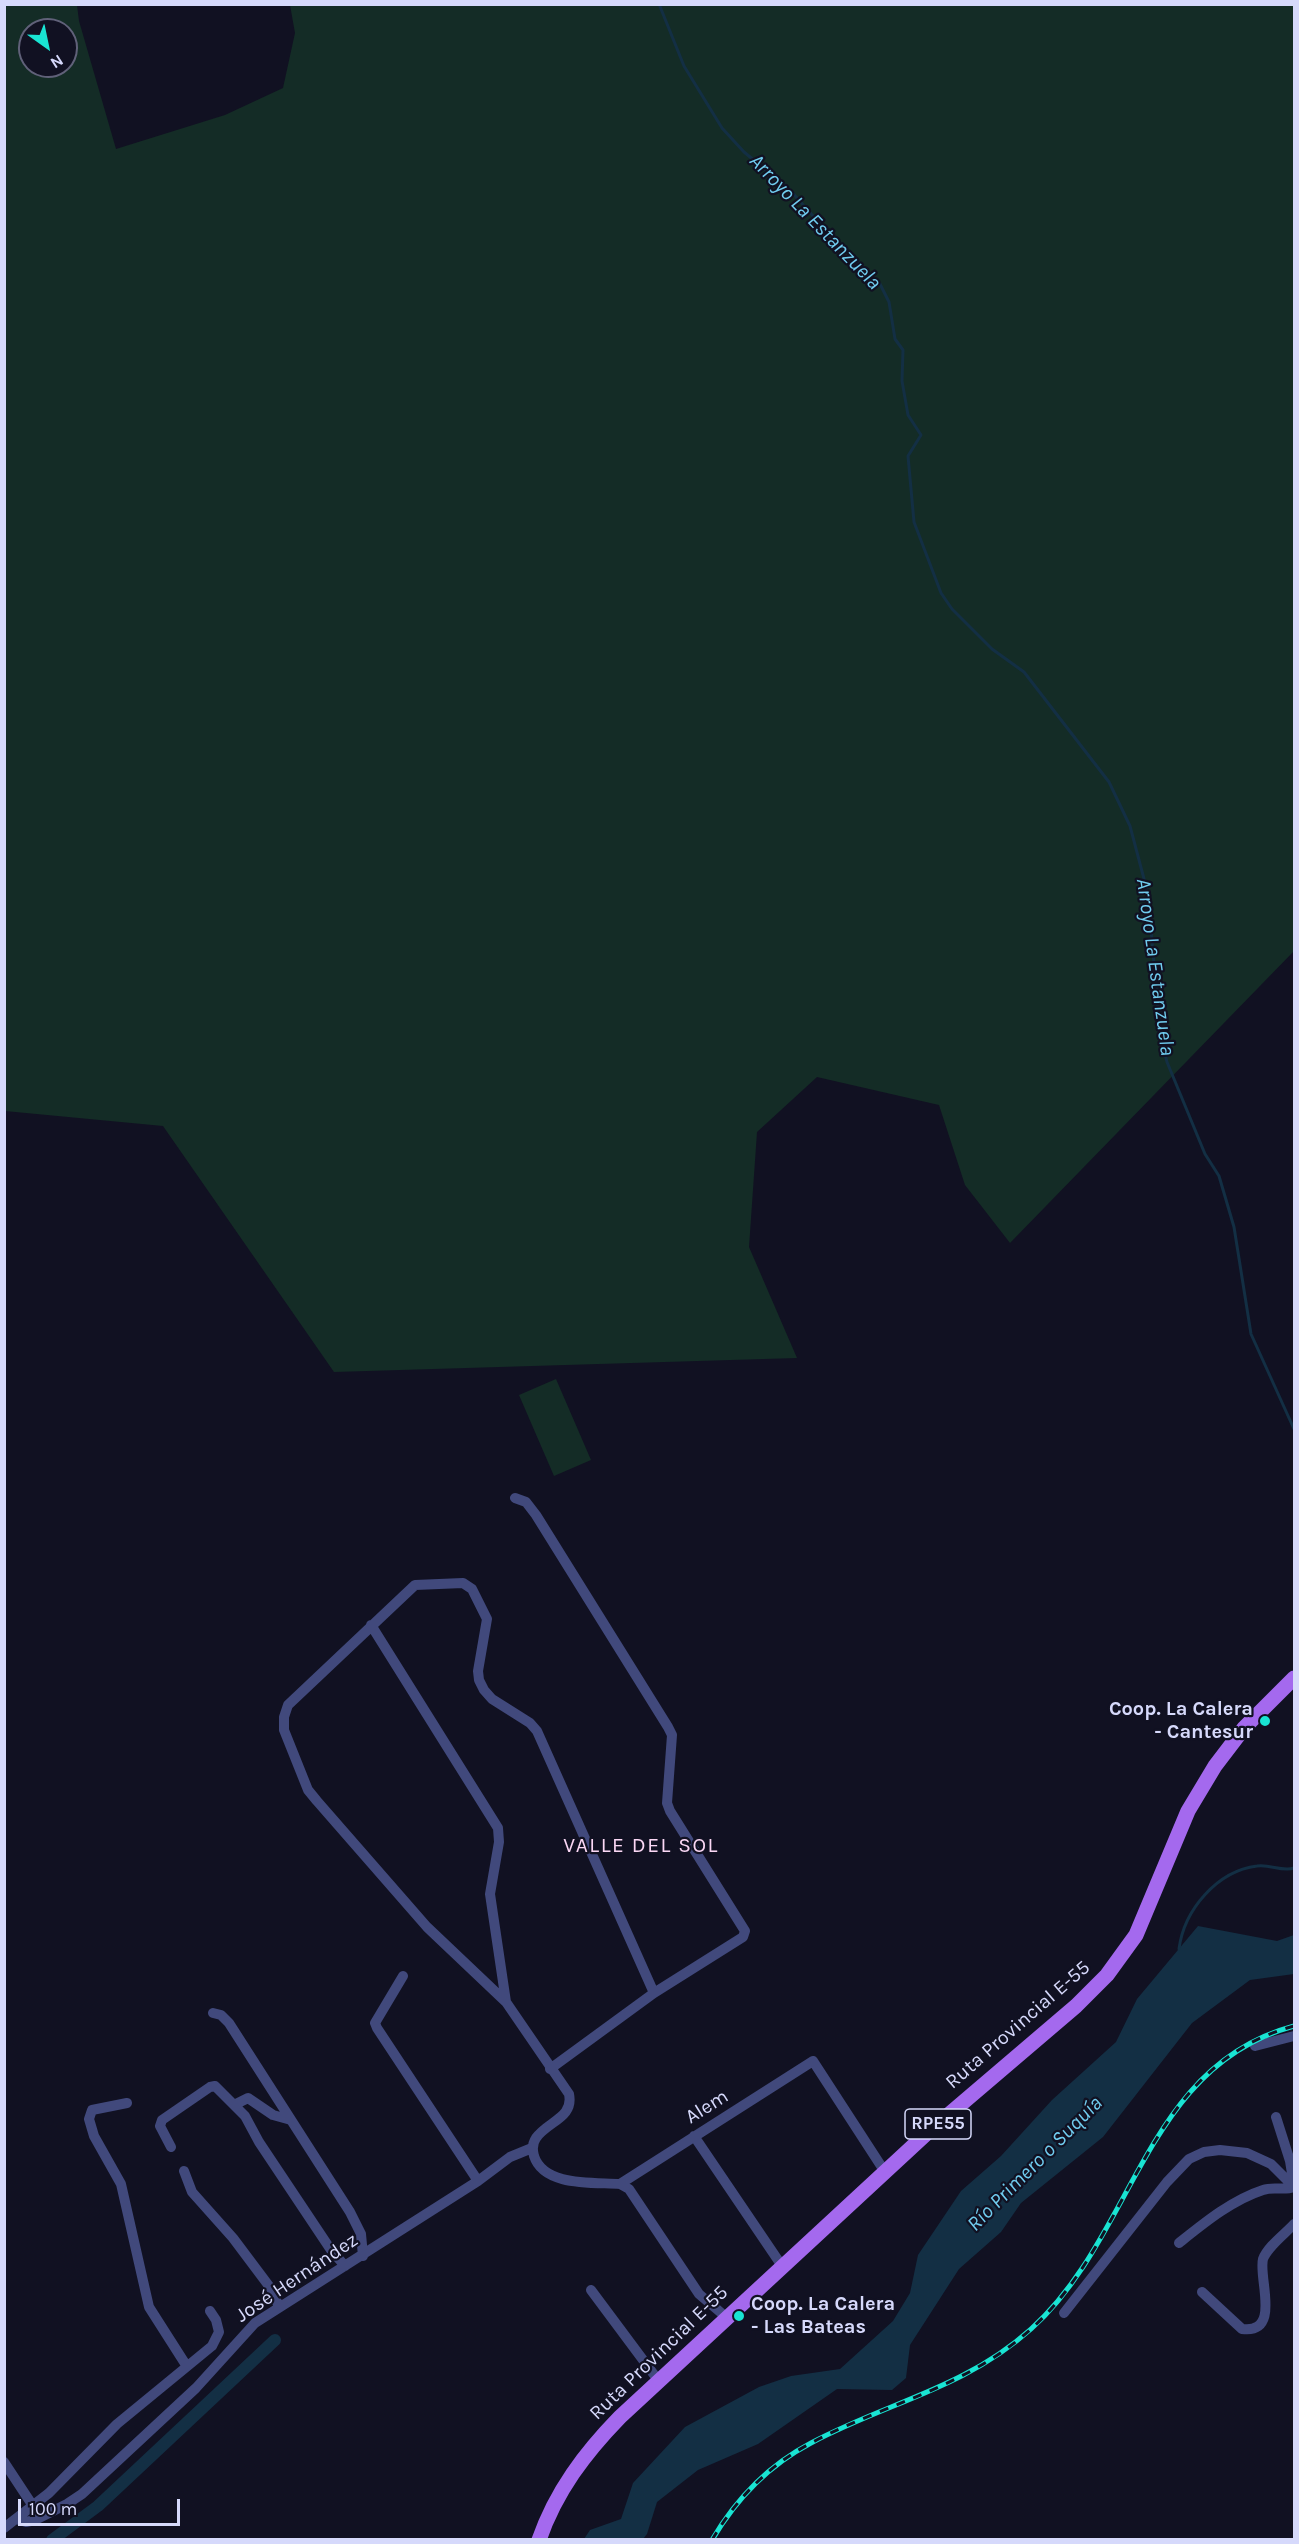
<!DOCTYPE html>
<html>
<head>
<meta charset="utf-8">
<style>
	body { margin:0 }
	#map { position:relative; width:1299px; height:2544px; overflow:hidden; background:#112; font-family:Karla,sans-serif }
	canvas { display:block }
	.frame { position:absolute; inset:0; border:6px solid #d6d9fb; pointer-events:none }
	.north { position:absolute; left:18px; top:18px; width:60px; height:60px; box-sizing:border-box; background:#112; border:2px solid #606179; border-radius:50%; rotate:147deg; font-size:16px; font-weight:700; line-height:24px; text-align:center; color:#d6d9fb }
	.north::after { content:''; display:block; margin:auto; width:21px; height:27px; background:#19e4d3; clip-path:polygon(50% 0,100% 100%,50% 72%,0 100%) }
	.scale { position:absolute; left:18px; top:2499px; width:162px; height:27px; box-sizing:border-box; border:3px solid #d6d9fb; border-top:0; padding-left:8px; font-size:18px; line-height:21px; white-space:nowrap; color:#d6d9fb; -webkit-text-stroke:4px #112; paint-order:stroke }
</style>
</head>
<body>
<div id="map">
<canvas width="1299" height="2544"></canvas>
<div class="frame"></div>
<div class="north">N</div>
<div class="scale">100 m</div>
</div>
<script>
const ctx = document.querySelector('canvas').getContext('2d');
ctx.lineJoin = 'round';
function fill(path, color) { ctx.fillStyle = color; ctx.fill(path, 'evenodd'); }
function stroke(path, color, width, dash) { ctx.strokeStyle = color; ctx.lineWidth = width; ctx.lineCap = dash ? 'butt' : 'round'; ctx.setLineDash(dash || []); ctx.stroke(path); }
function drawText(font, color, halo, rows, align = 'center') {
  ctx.font = font + ' Karla,sans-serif'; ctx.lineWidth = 4.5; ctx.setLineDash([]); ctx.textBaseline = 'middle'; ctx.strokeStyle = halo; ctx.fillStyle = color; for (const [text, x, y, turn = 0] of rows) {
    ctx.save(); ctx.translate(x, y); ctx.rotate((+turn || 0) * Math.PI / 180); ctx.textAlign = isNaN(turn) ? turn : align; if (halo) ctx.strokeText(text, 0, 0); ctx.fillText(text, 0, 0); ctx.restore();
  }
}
const green = new Path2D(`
	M4 5H77L79 21 116 149 225 115 283 88 295 33 290 5H1294V951L1010 1243 965 1185 939 1105 817 1077 757 1132 749 1247 797 1358 334 1372 163 1126 5 1111ZM30 30H66V66H30Z
	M556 1379 591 1460 554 1476 519 1395Z`);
const water = new Path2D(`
	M1198 1926 1277 1941 1294 1935V1974L1250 1980 1192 2023 1103 2137 1021 2203 1001 2232 959 2269 910 2345 906 2378 892 2390 837 2389 758 2444 698 2470 657 2502 647 2534 643 2539H584L590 2530 621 2519 633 2483 685 2427 759 2387 791 2376 840 2369 893 2321 910 2293 918 2255 961 2191 1001 2156 1052 2100 1116 2042 1137 1999Z`);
const stream = new Path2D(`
	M659 4 684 66 722 128 744 152 789 189 829 234 880 284 889 302 895 339 903 350 902 381 908 415 921 435 908 456 914 522 941 593 952 609 992 649 1024 672 1109 782 1130 826 1148 894 1160 1034 1167 1062 1205 1154 1219 1176 1234 1227 1251 1334 1294 1429
	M1179 1949C1184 1910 1217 1871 1257 1866 1270 1864 1282 1872 1294 1868`);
const canal = new Path2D(`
	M52 2540 98 2506 275 2340`);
const minor = new Path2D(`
	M515 1498 526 1502 536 1515 668 1727 672 1735 667 1803 670 1811 745 1931 743 1937 654 1993 550 2069
	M371 1625 498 1828 499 1842 490 1894 506 2002
	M403 1976 375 2023 377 2028 478 2181
	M654 1993 537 1731 530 1723 492 1699 484 1690 479 1680 478 1671 487 1619 472 1589 463 1583 415 1585 288 1705 284 1717V1730L308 1790 317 1801 427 1927 506 2002 569 2094C574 2118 548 2121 536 2138 532 2144 532 2149 534 2156 544 2187 594 2182 620 2184L629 2189 699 2294 726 2317
	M213 2013 221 2015 229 2023 350 2212 361 2234 363 2256
	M1255 2046 1294 2036
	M127 2103 92 2110 89 2119 94 2136 121 2184 149 2307 186 2365
	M234 2105 248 2098 273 2115 291 2120
	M1276 2117 1290 2161 1294 2186
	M694 2136 782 2266
	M171 2147 160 2126 162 2120 210 2087 215 2086 245 2116 259 2142 331 2250 345 2266
	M184 2171 192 2192 233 2238 272 2290 279 2307
	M620 2184 813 2061 885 2172
	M1179 2243C1204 2223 1232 2200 1263 2190 1274 2186 1283 2191 1294 2187
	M591 2290 658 2380
	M1202 2292 1242 2329C1282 2334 1258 2278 1263 2259 1268 2246 1285 2234 1294 2224
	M1064 2313 1167 2182 1189 2159 1204 2152 1220 2150 1247 2153 1271 2164 1294 2187
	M4 2462 33 2506
	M16 2519 26 2522 35 2520 67 2504 82 2494 196 2388 255 2323 478 2181 510 2157 532 2148
	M4 2528 49 2493 117 2424 212 2346 219 2332 216 2320 210 2311`);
const primary = new Path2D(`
	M539 2540C556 2491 585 2453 620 2417L926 2134 1076 2006 1107 1975 1136 1935 1188 1811 1215 1766 1244 1728 1294 1678`);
const rail = new Path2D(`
	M712 2540C736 2499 769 2465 811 2443 888 2402 964 2389 1031 2329 1135 2236 1144 2066 1294 2026`);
const markers = [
	[1265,1721,6,"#19e4d3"],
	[739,2316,6,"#19e4d3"]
];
const shields = [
	[938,2124,66]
];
const shieldNames = [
	["RPE55",938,2124]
];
const poiNames = [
	["Coop. La Calera",1253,1709],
	["- Cantesur",1253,1732],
	["Coop. La Calera",751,2304,"left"],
	["- Las Bateas",751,2327,"left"]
];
const streetNames = [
	["Ruta Provincial E-55",1018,2025,-41],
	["Alem",707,2107,-32],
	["José Hernández",297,2278,-34],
	["Ruta Provincial E-55",659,2353,-44]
];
const waterNames = [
	["Arroyo La Estanzuela",815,222,46],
	["Arroyo La Estanzuela",1155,967,82],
	["Río Primero o Suquía",1035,2164,-45]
];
const neighbourhoodNames = [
	["VALLE DEL SOL",641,1846]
];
fill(green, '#142c26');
fill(water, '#132f44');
stroke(stream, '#132f44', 3);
stroke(canal, '#132f44', 12);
stroke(minor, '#41497c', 10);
stroke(primary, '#a469ee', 15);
stroke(rail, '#19e4d3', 5);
stroke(rail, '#112', 3, [9]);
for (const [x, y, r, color] of markers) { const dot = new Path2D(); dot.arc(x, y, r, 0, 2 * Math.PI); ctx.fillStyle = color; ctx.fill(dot); stroke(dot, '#112', 2); }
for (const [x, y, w] of shields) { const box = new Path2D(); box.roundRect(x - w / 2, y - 15, w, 30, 4.5); ctx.fillStyle = '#112'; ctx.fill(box); stroke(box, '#d6d9fb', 1.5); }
drawText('bold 18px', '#d6d9fb', null, shieldNames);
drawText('bold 20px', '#d6d9fb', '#112', poiNames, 'right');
drawText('20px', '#d6d9fb', '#112', streetNames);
drawText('italic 21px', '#70ccef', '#112', waterNames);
ctx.letterSpacing = '1.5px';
drawText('21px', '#fbd8f5', '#112', neighbourhoodNames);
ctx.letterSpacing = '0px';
</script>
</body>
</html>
